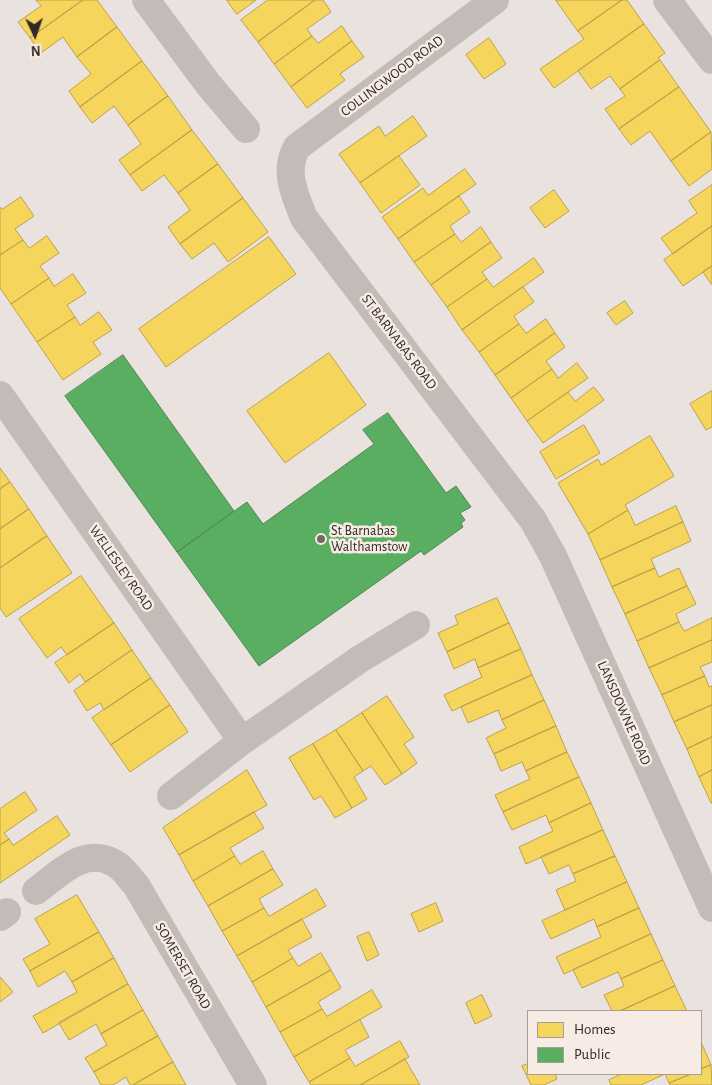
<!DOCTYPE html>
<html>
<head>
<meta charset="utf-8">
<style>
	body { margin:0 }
	#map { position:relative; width:712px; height:1085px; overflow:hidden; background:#eae2de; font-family:"Alegreya Sans",sans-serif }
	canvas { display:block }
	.legend { position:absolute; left:527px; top:1010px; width:175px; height:65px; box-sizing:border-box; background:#f7ece5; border:1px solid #a89e99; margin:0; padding:6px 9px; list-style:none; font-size:15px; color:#322926 }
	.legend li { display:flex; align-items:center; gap:10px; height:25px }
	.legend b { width:25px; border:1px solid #a89e99 }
	.north { position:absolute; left:10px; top:10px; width:50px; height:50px; -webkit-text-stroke:4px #f7ece5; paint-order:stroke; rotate:177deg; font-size:14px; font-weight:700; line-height:20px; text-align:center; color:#322926 }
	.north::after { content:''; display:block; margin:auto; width:18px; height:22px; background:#322926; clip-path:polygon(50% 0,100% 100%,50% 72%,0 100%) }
</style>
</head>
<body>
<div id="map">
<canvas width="712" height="1085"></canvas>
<ul class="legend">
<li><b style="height:14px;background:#f6d55c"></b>Homes</li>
<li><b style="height:14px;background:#5aae61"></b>Public</li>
</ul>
<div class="north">N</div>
</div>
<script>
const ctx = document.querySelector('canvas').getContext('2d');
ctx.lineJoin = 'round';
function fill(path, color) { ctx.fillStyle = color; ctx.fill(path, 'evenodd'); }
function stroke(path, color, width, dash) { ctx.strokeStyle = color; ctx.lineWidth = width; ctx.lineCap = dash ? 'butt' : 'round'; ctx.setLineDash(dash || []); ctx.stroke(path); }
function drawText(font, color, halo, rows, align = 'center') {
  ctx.font = font + ' "Alegreya Sans",sans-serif'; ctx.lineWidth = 5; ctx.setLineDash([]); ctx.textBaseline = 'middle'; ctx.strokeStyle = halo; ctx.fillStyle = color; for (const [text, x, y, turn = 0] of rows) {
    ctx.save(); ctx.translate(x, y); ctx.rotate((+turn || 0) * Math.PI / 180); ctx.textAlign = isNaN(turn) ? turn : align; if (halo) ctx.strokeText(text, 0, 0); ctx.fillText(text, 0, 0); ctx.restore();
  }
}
const homes = new Path2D(`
	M36 0H83L30 38 18 22 41 6Z
	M83 0H97L117 27 77 57 63 37 41 53 30 38Z
	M227 0H256L237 14Z
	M268 0H315L258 42 241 20Z
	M315 0H323L331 12 307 29 312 36 274 64 258 42Z
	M556 0H622L578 31Z
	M622 0H627L644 24 554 88 540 69 584 39 578 31Z
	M644 24 665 53 658 58 660 60 620 89 610 76 591 89 578 71Z
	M342 26 352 41 291 87 274 64 312 36 318 43Z
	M117 27 142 61 80 107 69 91 91 74 77 57Z
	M489 38 506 64 484 79 466 55Z
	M352 41 364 57 340 74 345 80 307 108 291 87Z
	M660 60 679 87 619 129 605 109 625 96 620 89Z
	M142 61 168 96 128 125 114 106 92 123 80 107Z
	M679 87 711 132 671 161 650 131 631 145 619 129Z
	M168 96 192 130 130 175 119 160 141 144 128 125Z
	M413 116 427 136 360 183 339 154 379 126 385 136Z
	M192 130 218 164 178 193 164 175 142 191 130 175Z
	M711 132 712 169 689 186 671 161Z
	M399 156 420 185 381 213 360 183Z
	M218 164 243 198 180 244 168 227 190 210 178 193Z
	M465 169 476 184 398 239 382 217 423 188 428 195Z
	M712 185V226L673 254 661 238 697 213 689 201Z
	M554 190 569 211 545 228 530 208Z
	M459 196 470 212 450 226 455 234 414 262 398 239Z
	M21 197 34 216 15 229 23 240 0 255V207L2 209Z
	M243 198 268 232 228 262 214 243 192 259 180 244Z
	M712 226V266L683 286 664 260Z
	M481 227 491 242 431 285 414 262 455 234 461 242Z
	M47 236 59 253 40 266 49 278 11 304 0 288V255L23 240 29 248Z
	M269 237 296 274 166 367 139 329Z
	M491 242 502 258 482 272 487 279 447 307 431 285Z
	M534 258 544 272 462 330 447 307 487 279 493 287Z
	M712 266V285L703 272Z
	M73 274 86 293 67 305 75 317 37 342 11 304 49 278 54 286Z
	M523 287 534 302 514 316 519 324 479 352 462 330Z
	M625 301 633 313 616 325 607 313Z
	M99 312 112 330 93 342 101 354 63 380 37 342 75 317 80 325Z
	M546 319 555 333 495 375 479 352 519 324 526 333Z
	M555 333 565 347 546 361 552 369 511 398 495 375Z
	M329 353 366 405 285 463 247 411Z
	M577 363 588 378 527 421 511 398 552 369 558 378Z
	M594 387 604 400 543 443 527 421 568 392 575 401Z
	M712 391V427L706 430 690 404Z
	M584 425 600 453 556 479 540 452Z
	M650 436 674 476 625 505 628 510 588 534 558 483 598 459 601 465Z
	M0 468 10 482 0 489Z
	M10 482 29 509 0 529V489Z
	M676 506 683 522 600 560 588 534 628 510 635 525Z
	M29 509 47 536 0 568V529Z
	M683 522 691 541 651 559 655 568 612 587 600 560Z
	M47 536 72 573 6 617 0 608V568Z
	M655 568 659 577 679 568 687 586 625 614 612 587Z
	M81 576 114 623 67 655 61 647 47 658 19 619Z
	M687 586 696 604 676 614 679 622 637 641 625 614Z
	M497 598 509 623 447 652 438 633 458 624 455 616Z
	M712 618V640L649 668 637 641 679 622 684 631Z
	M114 623 132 650 85 682 80 674 69 683 55 663Z
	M509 623 521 649 478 668 475 659 454 669 447 652Z
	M712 640V662L700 667 705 676 662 695 649 668Z
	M521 649 532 675 452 711 444 695 482 677 478 668Z
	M132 650 151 678 104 710 100 703 87 711 74 691Z
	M532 675 544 700 502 720 498 710 468 723 461 707Z
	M705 676 709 687 712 686V705L674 722 662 695Z
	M151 678 170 705 111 745 92 718Z
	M387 696 414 737 404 744 417 763 402 774 362 713Z
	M544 700 556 726 494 754 486 738 506 728 502 720Z
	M170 705 188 732 130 772 111 745Z
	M712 705V737L687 749 674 722Z
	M362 713 402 774 385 785 371 766 363 771 336 730Z
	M556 726 567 752 526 771 522 762 501 771 494 754Z
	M336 730 363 771 354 777 367 799 352 808 313 744Z
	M712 737V770L699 777 687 749Z
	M313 744 352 808 335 818 321 796 314 800 289 758Z
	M567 752 579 777 503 812 495 795 530 779 526 771Z
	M247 770 267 805 179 855 163 828Z
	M712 770V803H711L699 777Z
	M579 777 591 803 549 823 546 815 512 830 503 812Z
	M25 792 37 810 4 833 9 839 0 845V809Z
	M591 803 603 830 526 864 519 847 553 831 549 823Z
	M254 812 264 828 230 848 235 856 193 881 179 855Z
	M57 816 70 835 0 883V845L9 839 13 845Z
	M603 830 615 856 573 874 569 865 549 874 541 857Z
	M263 851 273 869 208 906 193 881 235 856 240 864Z
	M615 856 627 882 565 910 556 890 576 881 573 874Z
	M273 869 283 885 259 899 264 908 222 931 208 906Z
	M627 882 639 908 597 927 594 919 551 939 542 921Z
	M316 889 326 906 237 956 222 931 264 908 269 916Z
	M77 895 99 932 30 971 23 959 50 944 35 919Z
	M436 903 443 921 419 932 411 914Z
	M639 908 651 934 564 974 556 957 601 937 597 927Z
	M302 919 312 937 288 950 293 958 252 982 237 956Z
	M99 932 114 958 72 982 65 971 38 987 30 971Z
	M369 932 379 955 367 961 357 937Z
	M651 934 663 960 621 979 618 972 582 988 573 970Z
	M321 953 331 970 266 1007 252 982 293 958 298 966Z
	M114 958 128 984 43 1033 33 1016 77 992 72 982Z
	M663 960 675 986 620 1011H612L604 995 624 986 621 979Z
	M331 970 341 988 318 1002 322 1009 280 1032 266 1007Z
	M0 977 13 992 0 1002Z
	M128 984 143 1010 101 1034 96 1024 69 1040 59 1023Z
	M675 986 687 1011H620Z
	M372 990 382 1007 294 1057 280 1032 322 1009 327 1016Z
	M482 995 492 1016 475 1024 466 1003Z
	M143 1010 158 1036 94 1072 85 1058 107 1045 101 1034Z
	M360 1020 369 1037 345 1050 350 1058 309 1082 294 1057Z
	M158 1036 173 1062 133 1085H130L126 1077 113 1085H101L94 1072Z
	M400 1041 409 1057 360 1085H311L309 1082 350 1058 355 1066Z
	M701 1042 711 1065 701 1069Z
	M405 1059 420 1085H360L388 1069Z
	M173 1062 186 1085H133Z
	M528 1064V1074H555L557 1079 544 1085H531L522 1066Z
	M711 1065 712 1085H670L669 1083 691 1074H701V1069Z
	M622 1074H691L669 1083 665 1074 641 1085H611L609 1080Z`);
const public = new Path2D(`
	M123 355 234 511 177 552 65 396Z
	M388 413 446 493 456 486 471 507 460 513 465 520 461 523 463 527 424 555 421 551 259 666 177 552 247 502 263 524 374 444 363 430Z`);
const street = new Path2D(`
	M146 0 208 84 246 129
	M495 0 297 147C283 171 295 195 304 218L533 520 553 556 712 908
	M667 0 712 60
	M0 395 242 741
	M171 796 242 741 360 659 416 625
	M36 891C59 874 84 846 114 863 123 867 129 878 136 885L253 1085
	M0 917 7 912`);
const markers = [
	[321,539,5,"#726a66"]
];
const streetNames = [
	["COLLINGWOOD ROAD",392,76,-37],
	["ST BARNABAS ROAD",399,342,53],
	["WELLESLEY ROAD",121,568,55],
	["LANSDOWNE ROAD",624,713,66],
	["SOMERSET ROAD",183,966,60]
];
const poiNames = [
	["St Barnabas",331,531],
	["Walthamstow",331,547]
];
fill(homes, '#f6d55c');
stroke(homes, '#bba14c', 1);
fill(public, '#5aae61');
stroke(public, '#4e864f', 1);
stroke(street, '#c3bbb7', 28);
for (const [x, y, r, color] of markers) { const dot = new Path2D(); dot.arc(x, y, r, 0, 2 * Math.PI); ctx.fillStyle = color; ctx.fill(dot); stroke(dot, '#f7ece5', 2); }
drawText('14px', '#322926', '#f7ece5', streetNames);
drawText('14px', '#322926', '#f7ece5', poiNames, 'left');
</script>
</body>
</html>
